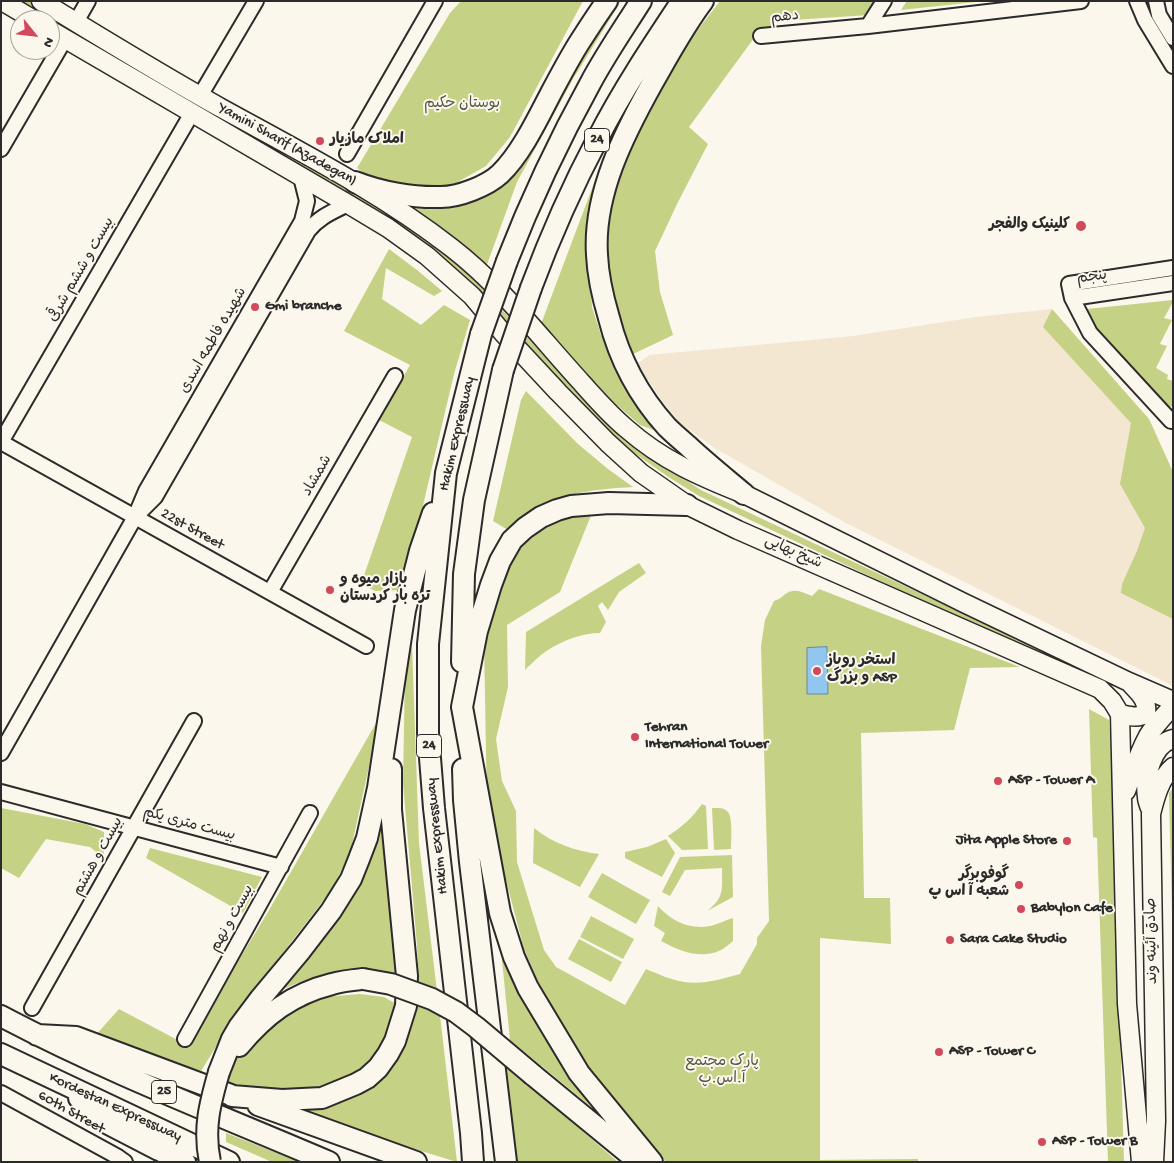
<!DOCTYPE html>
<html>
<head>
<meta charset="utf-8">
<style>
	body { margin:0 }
	#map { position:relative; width:1174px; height:1163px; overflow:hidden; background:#fbf7ec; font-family:"Gochi Hand",sans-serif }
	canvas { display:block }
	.frame { position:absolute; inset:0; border:2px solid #2b2b2b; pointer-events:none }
	.north { position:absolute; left:10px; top:10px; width:50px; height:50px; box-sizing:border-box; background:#fbf7ec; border:1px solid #a8a59f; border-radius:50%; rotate:119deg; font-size:14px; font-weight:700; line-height:20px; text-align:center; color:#2b2b2b }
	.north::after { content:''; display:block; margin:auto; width:18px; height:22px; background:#d1495b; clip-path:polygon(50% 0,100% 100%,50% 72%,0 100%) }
</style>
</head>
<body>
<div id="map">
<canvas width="1174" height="1163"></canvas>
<div class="frame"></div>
<div class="north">N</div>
</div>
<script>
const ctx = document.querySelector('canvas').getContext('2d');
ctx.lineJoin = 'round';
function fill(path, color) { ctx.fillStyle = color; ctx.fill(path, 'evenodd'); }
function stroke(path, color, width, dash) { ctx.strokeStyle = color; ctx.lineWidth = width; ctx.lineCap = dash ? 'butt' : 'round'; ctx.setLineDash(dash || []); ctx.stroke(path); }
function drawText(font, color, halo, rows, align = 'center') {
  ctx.font = font + ' "Gochi Hand","Playpen Sans Arabic",sans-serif'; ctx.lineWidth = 4; ctx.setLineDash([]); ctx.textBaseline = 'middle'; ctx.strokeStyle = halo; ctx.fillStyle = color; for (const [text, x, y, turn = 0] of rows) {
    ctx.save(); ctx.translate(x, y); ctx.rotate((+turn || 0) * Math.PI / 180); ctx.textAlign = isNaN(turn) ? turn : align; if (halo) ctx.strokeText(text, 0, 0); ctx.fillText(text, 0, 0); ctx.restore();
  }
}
const built = new Path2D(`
	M1052 309 1152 425 1173 473V686L844 522 713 447 679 422 662 401 637 364 649 355 853 336 976 317Z`);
const green = new Path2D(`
	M16 1H30L357 193 395 217 450 256 473 278 574 389 604 420 647 455 701 490 1066 662 1027 650 699 496 670 478 624 446 608 431 577 401 470 282 444 259 416 238 50 21V20H47Z
	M461 1H583L510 137 486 166 447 188 431 190 379 184 357 168 450 13Z
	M612 1H621L573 79 517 182 485 270 405 207C439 212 455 209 485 192Z
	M720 1H878L869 15 778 21 754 38 689 127 708 144 678 202 655 251 660 292 673 335 629 356 608 293 607 254 609 222 617 172 641 118 689 41Z
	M907 1H985L901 10Z
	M596 178 600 184 590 278 592 307 601 335 623 385 662 433 640 425 611 400 541 324Z
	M389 249 417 270 442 291 434 296 386 268 382 299 421 325 444 305 470 320 454 374 403 590 375 591 361 584 412 437 379 420 410 365 344 331Z
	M1173 300V302L1164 318 1172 320 1160 344 1167 346 1156 368 1168 375 1167 379 1173 381V407L1169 406 1098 334 1087 309Z
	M1052 309 1149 419 1173 472V619L1121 593 1122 584 1137 551 1145 528 1120 484 1131 423 1043 327Z
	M526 391 578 444 608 469 633 487C598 489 562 492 532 511 523 516 516 524 508 530L493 521 521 400Z
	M592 513 560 592 507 625 508 687 496 739 502 781 516 811 517 862 544 950 556 967 625 1005 646 969C658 974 671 980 684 982 703 985 722 979 740 974L757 944V938L769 921 761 646 765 620 774 601C779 599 781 598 784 595 794 587 802 592 812 596L819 589 1020 667 970 668 954 730 861 733 864 898H890L891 944 820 938V1160L918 1159V1162H666L645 1140 579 1055 550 1009 524 949 487 808 484 640 516 549 561 518Z
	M639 563 646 573 619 592 608 610 602 602 598 606 606 622 600 633C583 633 563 640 548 650 540 655 532 663 525 670L526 632Z
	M412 645 419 843 441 1024 457 1162 314 1118 302 1107 353 1096 419 984 417 945 403 783 405 670Z
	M1089 709 1109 720 1112 757 1124 1162H1108L1097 838 1093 837Z
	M380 716 351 849 333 888 238 1011 201 1071 94 1037 119 1009 187 1045 268 912Z
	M1173 788V953L1169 793Z
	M702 804 706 806 708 849 682 850 668 836C682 827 692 818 702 804Z
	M1 808 85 824 104 832V858L90 847 46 839 19 878 1 868Z
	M712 808C718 808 724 807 728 812 733 818 731 841 731 849L714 850Z
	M381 828 389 864 403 975C394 973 385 971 376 970 335 968 305 978 269 996L345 904Z
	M534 828C552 843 575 851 599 854L580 887 533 863Z
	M666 839 675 853 662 877 625 858V852L647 847Z
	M150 848 262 877 243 913 146 858Z
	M732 855 733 897 707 911C725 897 722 889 722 868L685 870 670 896 662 892 680 857Z
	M602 873 650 900 636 924 588 897Z
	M658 906C671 921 690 930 710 926 717 925 725 920 733 918V941C729 944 725 948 721 950 701 960 679 951 661 941L665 933 654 926Z
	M591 916 634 939 623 959 580 937Z
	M499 930 605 1118 510 1040Z
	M579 939 622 962 611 982 568 959Z
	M360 994 384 997 400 1006 392 1033 359 1077 307 1095 221 1090 226 1077 236 1058 252 1037 299 1005 324 997Z
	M504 1063 618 1162H516Z
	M226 1133 300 1162H272L226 1142Z`);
const water = new Path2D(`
	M827 647 828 694H807V648Z`);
const minor = new Path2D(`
	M1137 1 1145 20 1173 66
	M1156 1 1159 15 1173 38
	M76 22 88 1
	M868 26 884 1
	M761 36 868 26 1081 1
	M200 96 256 1
	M1 149 65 39
	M347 154 435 1
	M301 177 307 201 302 221 146 491 135 517 155 497 308 231C319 217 332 212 348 204
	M1173 268 1069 284 1072 298 1090 333 1171 421H1173
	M1072 298 1173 283
	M1 442 366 646
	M1 442 192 113
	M270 592 395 376
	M1 753 135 517
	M1 792 281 867
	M32 1008 194 721
	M185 1039 310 813
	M1 1093 118 1157 125 1162`);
const major = new Path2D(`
	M2 1 34 20
	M41 1C100 37 160 74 221 108 299 151 380 192 452 248 501 286 539 336 581 382 596 399 610 415 627 429 662 460 701 477 744 494L964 603 1129 682 1173 701
	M50 30 348 204 388 228 427 256 472 296 503 333 558 392 608 443 641 473 687 505 738 530 1100 689 1112 701 1120 714
	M1120 714 1127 1004 1141 1162
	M1120 714C1130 716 1138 719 1146 713 1148 700 1139 693 1131 684
	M1126 791C1133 772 1138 754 1148 736 1155 725 1164 716 1173 706
	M1150 808C1149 805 1147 801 1147 797 1144 778 1152 744 1173 739
	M1154 1162 1156 1121 1151 814C1155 798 1160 778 1173 767`);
const highway = new Path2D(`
	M703 1C684 26 669 54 653 82 624 134 593 194 597 255 598 277 603 298 609 318 619 358 639 396 667 427 673 433 680 439 687 445 705 462 725 478 744 494
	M355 182C380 192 413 198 441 197 459 197 487 186 500 174 521 154 538 118 551 93 560 76 569 59 579 43 588 29 597 15 607 1
	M507 261C531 199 559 140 591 82 606 54 624 28 641 1
	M531 288C550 237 572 187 598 138 622 91 652 46 682 1
	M462 662 464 574 474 500 503 370
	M463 769 464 800 470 862 506 1162
	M1 1016C107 1072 219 1115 329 1162
	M37 1035 76 1037 231 1095
	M239 1046C265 1015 292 994 332 984 342 981 353 980 363 979
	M1 1054 229 1162
	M219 1072 232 1039 239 1027 260 999 301 950 331 911 351 879 359 859 367 838 378 788 405 610 420 551 433 513
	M533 1075 639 1162
	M232 1096 282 1100 322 1098 356 1084 367 1078 378 1068 388 1054 395 1041 406 1006 407 976 391 810V769
	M79 1098 103 1121 159 1150 185 1162
	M258 1105 416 1162
	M473 1162 471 1133 434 808 428 733V644L446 473 481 334
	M652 1162 579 1073 528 988 514 957 500 913 462 707 477 631 491 585 500 561 512 540 525 528 541 517 557 510 571 506 609 503 687 505`);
const highwayBridge = new Path2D(`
	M481 334 507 261
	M503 370 531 288
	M363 979 391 984 432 999 456 1012 476 1027 533 1075
	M210 1162C203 1129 210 1103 219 1072`);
const markers = [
	[320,141,5,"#d1495b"],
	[1081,226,6,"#d1495b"],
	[255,307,5,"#d1495b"],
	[330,590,5,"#d1495b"],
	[817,671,5,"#d1495b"],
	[635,737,5,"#d1495b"],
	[998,781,5,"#d1495b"],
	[1067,841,5,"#d1495b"],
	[1019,885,5,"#d1495b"],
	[1021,909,5,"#d1495b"],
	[950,940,5,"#d1495b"],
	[939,1052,5,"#d1495b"],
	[1042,1142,5,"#d1495b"]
];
const shields = [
	[597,140,25],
	[429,746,25],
	[164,1092,25]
];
const shieldNames = [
	["24",597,140],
	["24",429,746],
	["25",164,1092]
];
const streetNames = [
	["دهم",785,18,-6],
	["Yamini Sharif (Azadegan)",287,145,29],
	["بیست و ششم شرقی",82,270,-60],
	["پنجم",1092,278,-7],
	["شهیده فاطمه اسدی",214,341,-60],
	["Hakim Expressway",458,434,-77],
	["شمشاد",318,476,-60],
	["22st Street",192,530,29],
	["شیخ بهایی",793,553,24],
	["بیست متری یکم",189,825,15],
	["Hakim Expressway",438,836,-96],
	["بیست و هشتم",99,857,-61],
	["بیست و نهم",233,919,-61],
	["صادق آئینه وند",1153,941,-91],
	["Kordestan Expressway",115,1108,25],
	["60th Street",71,1113,29]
];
const parkNames = [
	["بوستان حکیم",462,105],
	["پارک مجتمع",722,1063],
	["آ.اس.پ",722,1080]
];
const poiNames = [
	["املاک مازیار",330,141],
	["کلینیک والفجر",1070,226,"right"],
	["Gmi branche",265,307],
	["بازار میوه و",340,581],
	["تره بار کردستان",340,598],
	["استخر روباز",827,662],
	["و بزرگ ASP",827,679],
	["Tehran",645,728],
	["International Tower",645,745],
	["ASP - Tower A",1008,781],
	["Jita Apple Store",1057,841,"right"],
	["گوفوبرگر",1009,876,"right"],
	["شعبه آ اس پ",1009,893,"right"],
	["Babylon Cafe",1031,909],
	["Sara Cake Studio",960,940],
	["ASP - Tower C",949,1052],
	["ASP - Tower B",1052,1142]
];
fill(built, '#f4e7d2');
fill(green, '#c5d184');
fill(water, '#91c6ee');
stroke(water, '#6888a0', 1);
stroke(minor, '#2b2b2b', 18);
stroke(major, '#2b2b2b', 21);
stroke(highway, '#2b2b2b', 24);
stroke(minor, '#fbf7ec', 14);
stroke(major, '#fbf7ec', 18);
stroke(highway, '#fbf7ec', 20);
stroke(highwayBridge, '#2b2b2b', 24, []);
stroke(highwayBridge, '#fbf7ec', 20);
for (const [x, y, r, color] of markers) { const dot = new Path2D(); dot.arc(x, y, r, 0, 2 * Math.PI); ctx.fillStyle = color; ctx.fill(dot); stroke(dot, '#fbf7ec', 2); }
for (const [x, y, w] of shields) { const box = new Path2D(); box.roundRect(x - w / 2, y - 11.5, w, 23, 4); ctx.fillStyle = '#fbf7ec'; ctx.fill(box); stroke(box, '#2b2b2b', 1); }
drawText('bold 14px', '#2b2b2b', null, shieldNames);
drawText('15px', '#2b2b2b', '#fbf7ec', streetNames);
drawText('15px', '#525441', '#fbf7ec', parkNames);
drawText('bold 15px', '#2b2b2b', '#fbf7ec', poiNames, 'left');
</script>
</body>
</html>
